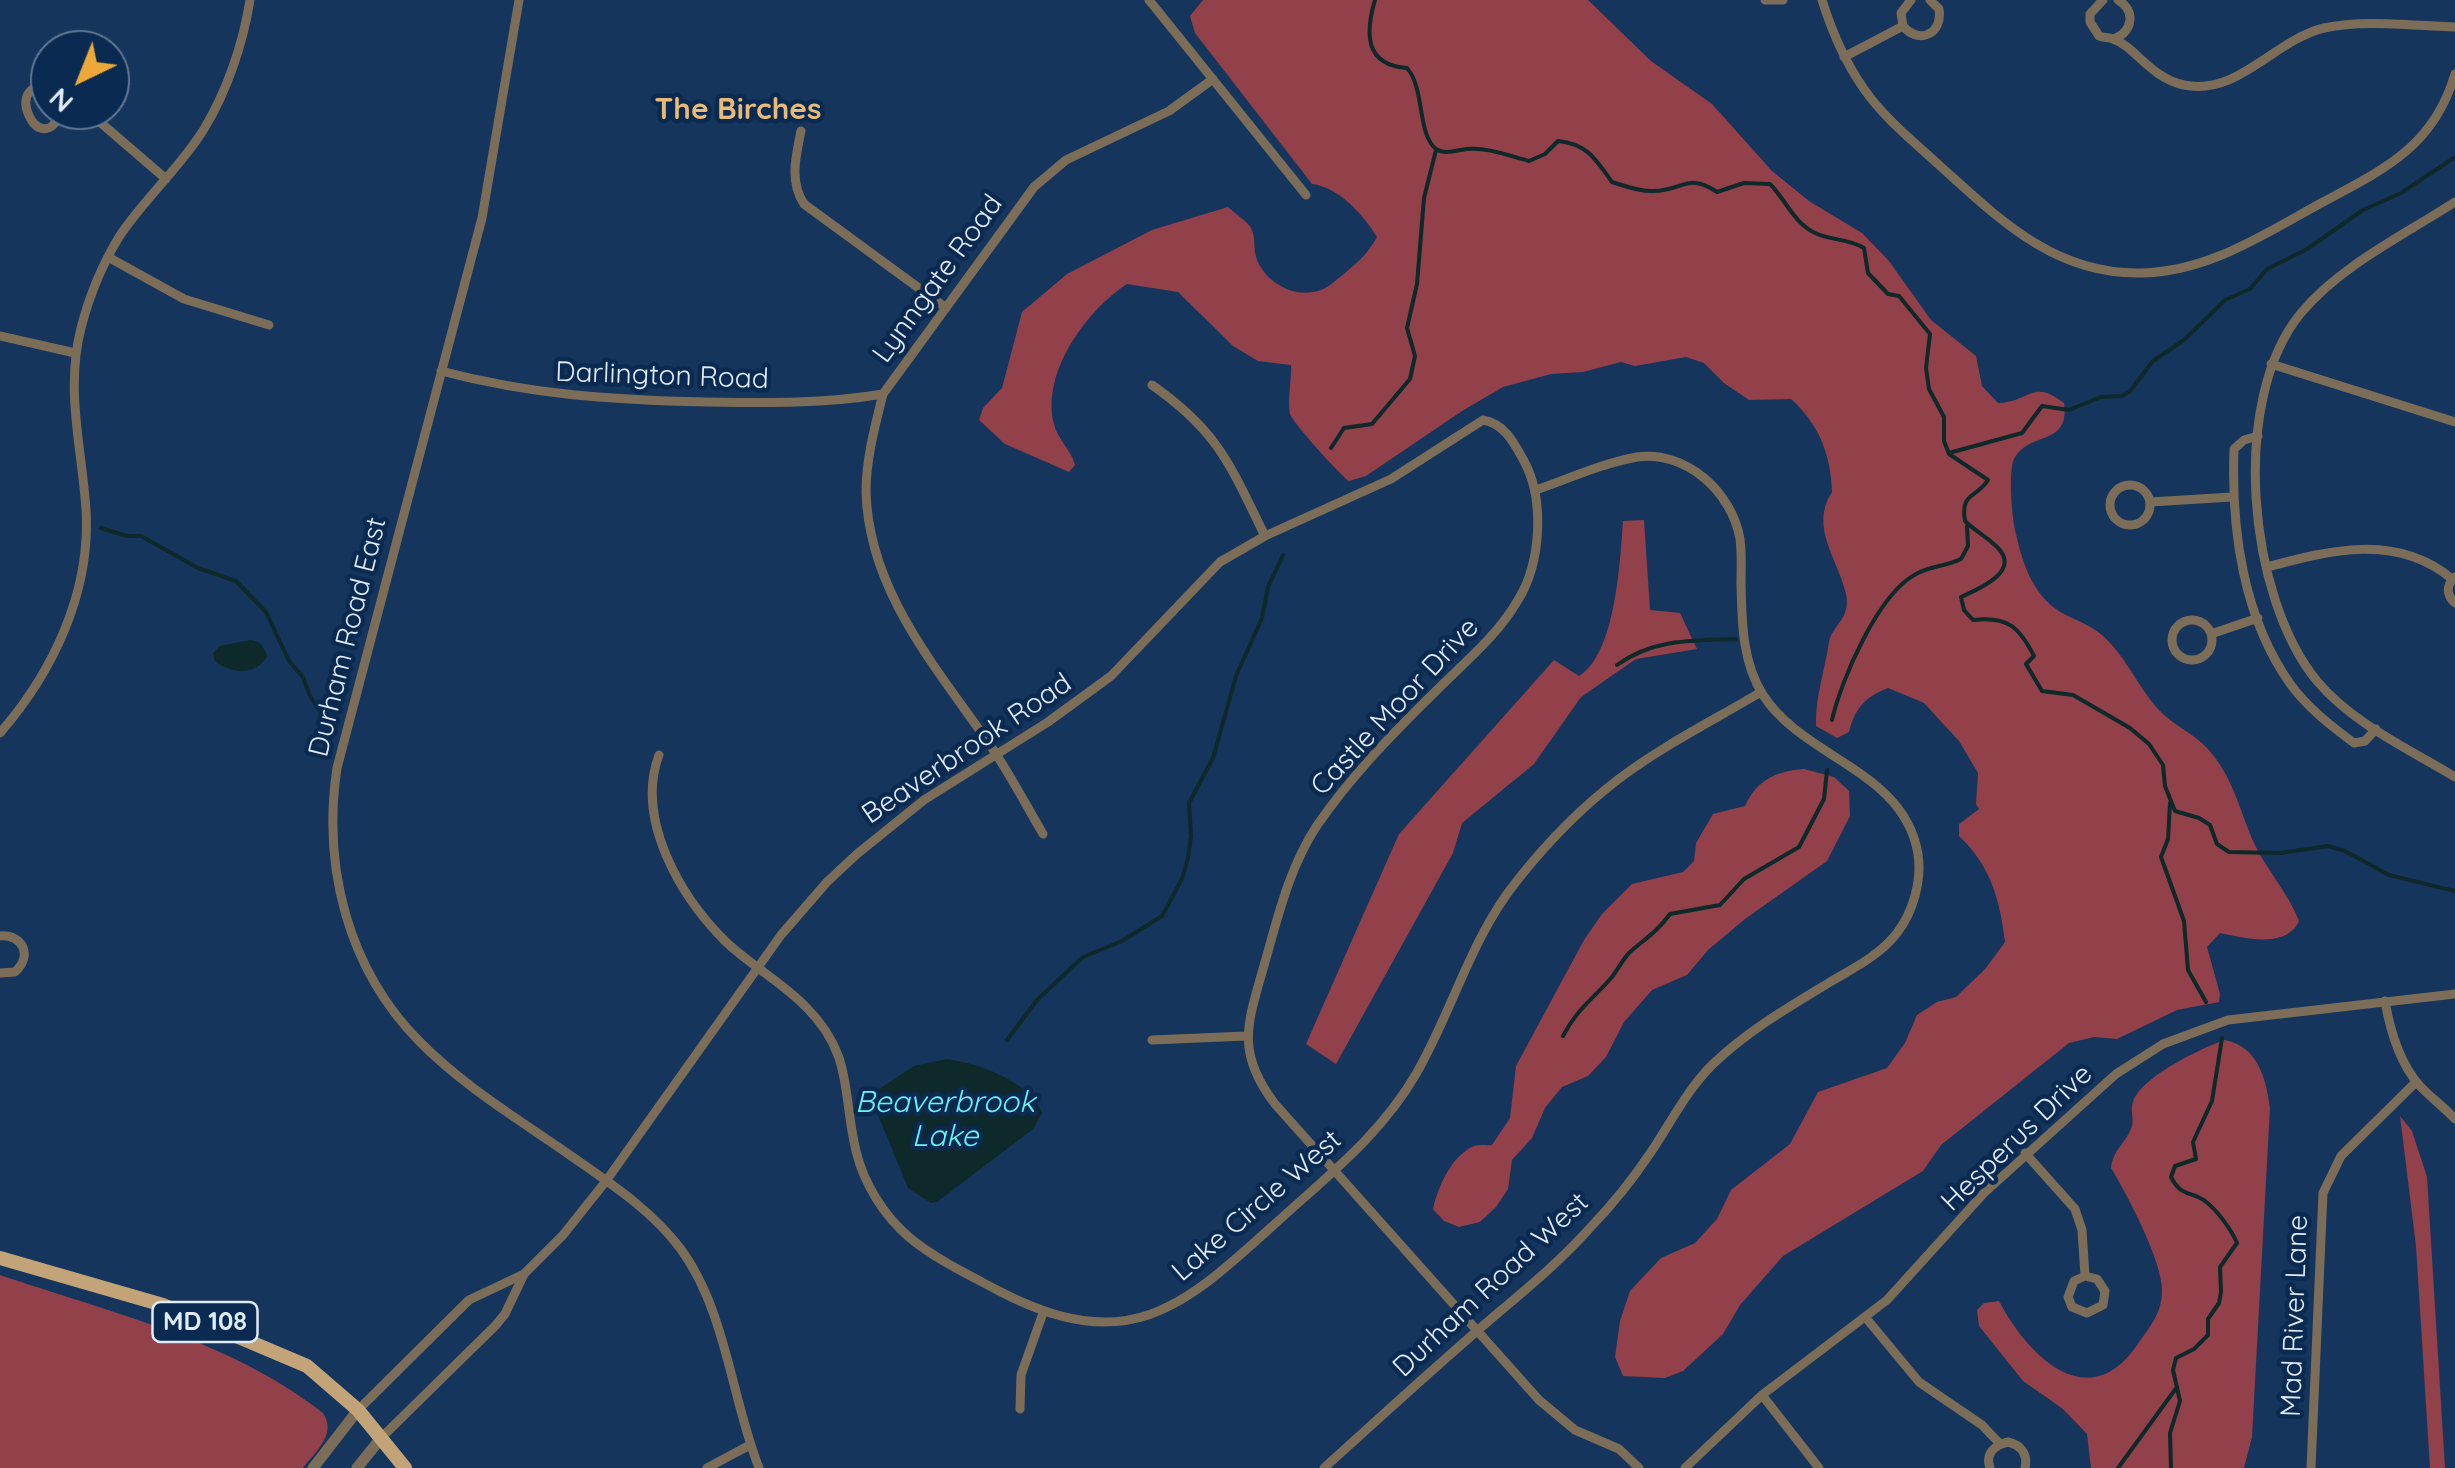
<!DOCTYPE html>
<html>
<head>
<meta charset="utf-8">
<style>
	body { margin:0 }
	#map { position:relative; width:2455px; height:1468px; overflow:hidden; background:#15355d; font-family:Quicksand,sans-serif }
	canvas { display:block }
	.north { position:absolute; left:30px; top:30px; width:100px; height:100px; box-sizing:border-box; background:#0a2a51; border:2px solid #607895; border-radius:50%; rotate:223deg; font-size:28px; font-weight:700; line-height:40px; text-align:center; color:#e0ecfb }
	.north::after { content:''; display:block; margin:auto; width:35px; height:45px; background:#eca93a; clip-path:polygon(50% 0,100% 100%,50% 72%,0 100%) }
</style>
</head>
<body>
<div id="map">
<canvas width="2455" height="1468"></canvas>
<div class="north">N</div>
</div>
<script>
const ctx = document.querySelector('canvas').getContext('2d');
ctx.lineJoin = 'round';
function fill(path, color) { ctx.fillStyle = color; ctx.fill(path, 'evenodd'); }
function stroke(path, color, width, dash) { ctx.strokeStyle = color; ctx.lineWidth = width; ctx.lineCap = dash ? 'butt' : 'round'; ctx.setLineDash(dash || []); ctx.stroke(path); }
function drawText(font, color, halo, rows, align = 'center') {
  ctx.font = font + ' Quicksand,sans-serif'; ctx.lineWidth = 9; ctx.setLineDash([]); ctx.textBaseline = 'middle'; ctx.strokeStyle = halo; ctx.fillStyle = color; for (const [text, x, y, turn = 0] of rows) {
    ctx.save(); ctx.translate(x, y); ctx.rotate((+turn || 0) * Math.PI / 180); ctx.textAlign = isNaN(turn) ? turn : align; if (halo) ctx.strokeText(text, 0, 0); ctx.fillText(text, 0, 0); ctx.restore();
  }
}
const green = new Path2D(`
	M1203 0H1588L1651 61 1712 104 1772 171 1809 201 1862 233 1889 261 1931 320 1976 356 1982 386 1998 403C2030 402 2032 378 2064 403 2070 447 2030 430 2014 459 2008 472 2012 520 2016 534 2023 566 2035 600 2066 615 2083 623 2097 628 2110 643 2129 663 2140 690 2159 710 2173 725 2193 733 2207 748 2233 776 2239 809 2254 843 2267 871 2288 892 2299 921 2287 949 2243 938 2220 933L2207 947 2220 994 2219 1002 2177 1010 2117 1039 2094 1037 2069 1043 1941 1145 1923 1171 1783 1256 1740 1305 1723 1334 1683 1371 1665 1378 1623 1376 1615 1357 1620 1321 1630 1291 1661 1258 1695 1243 1717 1219 1731 1190 1790 1144 1818 1092 1887 1068 1905 1043 1917 1015 1937 1002 1956 997 1986 968 2005 942C2000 901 1991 866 1959 836V824L1979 809 1976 804 1978 773 1959 741 1924 703 1888 688C1865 697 1855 708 1849 732L1837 738 1816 726C1815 697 1825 670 1829 642 1833 624 1851 619 1846 594 1838 559 1809 527 1832 492 1831 455 1819 424 1791 399L1749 400 1724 383 1704 363 1686 357 1635 366 1621 362 1583 372 1551 374 1503 387 1462 411 1366 476 1349 481C1342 477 1293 423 1290 414 1287 400 1292 379 1291 365L1258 361 1233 346 1178 292 1127 284C1087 310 1041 372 1054 424 1057 439 1071 449 1075 465L1069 472 1005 444 979 420 983 408 1002 388 1022 312 1067 274 1152 230 1228 207C1234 213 1247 221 1251 228 1256 237 1253 250 1257 260 1270 290 1309 304 1334 282 1351 268 1367 256 1377 237 1363 214 1338 187 1312 184L1195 33 1190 16Z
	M1644 520 1650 610 1680 613 1697 649 1636 659 1581 697 1534 764 1462 823 1453 853 1336 1064 1306 1044 1399 834 1554 660 1579 676C1616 653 1620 561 1623 521Z
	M1804 769 1834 777 1849 791 1850 816 1827 861 1745 919 1708 950 1687 975 1652 990 1624 1022 1606 1057 1588 1076 1562 1087 1545 1108 1532 1138 1512 1160 1508 1189 1496 1207 1480 1222 1459 1227 1444 1221 1433 1209C1438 1187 1451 1156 1474 1146 1480 1144 1486 1146 1492 1145L1510 1118 1516 1066 1584 940 1602 914 1632 884 1683 872 1694 861 1696 843 1713 814 1745 806C1757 780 1776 771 1804 769Z
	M2225 1040C2258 1047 2266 1078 2270 1108L2252 1437 2244 1468H2091L2087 1434 2063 1409 2023 1381 1979 1326 1977 1310 1984 1303 1999 1301C2027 1355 2088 1417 2137 1345 2150 1326 2162 1314 2162 1290 2162 1261 2127 1194 2111 1168 2113 1149 2127 1142 2132 1126 2134 1117 2130 1110 2133 1102 2141 1077 2201 1048 2225 1040Z
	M2400 1116 2412 1131 2427 1177 2445 1468H2430L2416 1246Z
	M0 1275C109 1312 232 1341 323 1413 337 1434 316 1451 303 1468H0Z`);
const water = new Path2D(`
	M250 640C260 641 264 646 267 656 257 676 231 674 215 661L213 653 220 646Z
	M947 1059C978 1063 1029 1081 1042 1113L1033 1129 937 1202 931 1203 908 1188 870 1095 914 1066Z`);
const stream = new Path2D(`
	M1375 0C1365 34 1365 65 1407 68 1425 88 1417 134 1436 149 1445 155 1457 150 1467 149 1488 147 1509 156 1529 161L1545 154 1558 141C1588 144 1596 160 1612 182 1625 186 1640 192 1653 191 1683 191 1688 172 1717 192L1744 183 1770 184C1786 200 1793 222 1815 233 1831 241 1848 238 1864 248L1868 273 1888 294 1899 296 1930 334 1926 368 1929 389 1944 417V441L1949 454 1988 480C1977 498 1960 492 1965 521 1975 531 1989 538 1998 548 2021 572 1978 589 1961 597L1964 610 1973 620C2008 616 2019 627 2034 656L2026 664 2042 691 2073 695 2130 728 2149 744 2163 765 2165 786 2175 811 2199 818 2210 825 2217 844 2229 852 2280 853 2328 846 2345 851 2389 875 2455 891
	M1331 448 1344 428 1372 424 1410 379 1415 356 1407 328 1417 284 1424 198 1436 150
	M1949 453 2022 433 2042 406 2069 410 2101 397 2122 396 2130 391 2153 361 2184 340 2225 300 2250 289 2267 269 2307 249 2363 210 2401 193 2455 157
	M101 528 127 536H141L198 568 236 581 266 612 289 661 303 677 309 694 330 728
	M1617 665C1653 639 1694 640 1736 639
	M1832 720C1841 680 1878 594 1916 574 1930 566 1947 566 1961 559L1968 546 1967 526
	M2170 803 2168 839 2161 857 2184 921 2188 970 2206 1002
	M1563 1036C1576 1010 1594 998 1612 977 1618 969 1623 959 1630 952 1646 938 1657 932 1670 914L1720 905 1744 879 1799 847 1824 799 1827 770
	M1007 1040 1037 1000 1083 957 1122 941 1162 916 1182 879 1188 858 1191 836 1189 803 1213 758 1236 676 1262 618 1268 587 1283 555
	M2118 1468 2177 1387
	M2171 1468 2170 1433 2180 1401 2173 1370 2176 1358 2194 1349 2208 1335V1319L2219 1303 2221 1292 2220 1267 2237 1243C2231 1229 2217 1210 2205 1201 2191 1191 2181 1197 2171 1177L2175 1166 2196 1159 2193 1142 2212 1101 2222 1038`);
const minor = new Path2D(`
	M519 0 482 218 337 768C322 867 348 969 419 1041 461 1084 515 1117 564 1151 605 1180 649 1207 680 1248 726 1310 731 1397 759 1468
	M1149 0 1306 195
	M1765 0H1783
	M1822 0C1832 32 1845 62 1864 89 1884 118 1913 141 1939 165 1998 218 2054 275 2141 273 2209 272 2266 233 2323 202 2385 169 2434 146 2455 74
	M1911 0 1901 13 1903 26C1919 45 1943 34 1939 9L1930 0
	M2103 0 2090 14V22L2099 36C2103 38 2109 37 2113 39 2136 47 2149 77 2184 85 2239 96 2274 40 2324 28 2365 19 2413 26 2455 27
	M2114 39C2133 31 2136 11 2118 0
	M1844 57 1903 26
	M50 89C0 75 40 167 62 110
	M75 110 101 123 166 179
	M801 131C796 156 789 181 804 204L946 308
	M2455 202C2404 235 2340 266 2301 313 2229 400 2248 597 2317 681 2352 723 2409 749 2455 777
	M108 257 184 299 269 325
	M0 336 75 353
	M2271 364 2455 422
	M441 371C532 395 613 400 707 402 767 403 824 404 883 394
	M1152 385C1219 432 1230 465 1265 536
	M2258 436 2244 440 2234 449C2231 529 2243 618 2291 685 2308 708 2331 726 2354 743L2365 741 2376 729
	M2110 505a20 20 0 1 1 40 0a20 20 0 1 1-40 0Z
	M2150 502 2232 497
	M2267 567C2330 550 2397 533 2452 579
	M2455 577C2446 585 2446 595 2455 603
	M2172 640a20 20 0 1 1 40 0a20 20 0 1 1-40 0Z
	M2211 634 2258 618
	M0 733C53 672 91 592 86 510 82 448 65 391 81 328 89 297 102 265 119 237 144 199 180 168 204 129 227 91 243 44 250 0
	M659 755C635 819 680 896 725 941 750 965 782 982 806 1007 854 1055 842 1094 856 1151 864 1184 884 1216 910 1238 937 1260 969 1275 999 1291 1135 1362 1189 1301 1287 1213 1335 1170 1383 1131 1416 1074 1452 1012 1471 938 1516 882 1545 845 1583 806 1620 778 1664 745 1714 720 1761 692
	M1043 834C1026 805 1011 776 992 748 938 669 869 593 866 492 866 459 875 426 883 394L1034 187 1066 160 1169 111 1213 79
	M0 936C23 934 33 956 15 972L0 973
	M2385 1001C2390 1030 2399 1062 2419 1085 2430 1097 2444 1107 2455 1119
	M1152 1040 1246 1036
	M2025 1153 2075 1209 2082 1230 2085 1276 2074 1281 2068 1297 2072 1307 2087 1313 2103 1305 2105 1291 2097 1279 2085 1276
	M1866 1318 1919 1382 1982 1425 2000 1444
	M1762 1395 1819 1468
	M1020 1409 1021 1375 1043 1313
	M358 1410 469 1300 524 1274
	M381 1438 495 1326 505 1314 524 1274 563 1235 606 1181 781 935 827 882 857 854 924 800 1048 722 1111 676 1220 562 1265 536 1391 479 1483 420C1505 424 1514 443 1524 461 1545 500 1541 563 1518 600 1498 635 1465 662 1437 690 1394 732 1350 777 1316 827 1288 870 1277 921 1263 969 1247 1025 1236 1053 1275 1104L1539 1400 1575 1430 1619 1449 1639 1468
	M707 1468 750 1445
	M1324 1468C1375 1422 1425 1376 1477 1331 1515 1298 1555 1267 1589 1229 1612 1205 1633 1179 1651 1152 1671 1122 1687 1090 1712 1065 1747 1031 1789 1007 1830 982 1854 968 1880 955 1897 933 1913 912 1922 881 1918 854 1904 770 1804 759 1763 695 1742 662 1742 622 1741 584 1741 569 1742 554 1740 539 1732 492 1686 450 1637 457 1603 463 1568 479 1536 490
	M1685 1468 1762 1395 1887 1300 1984 1193 2116 1074 2163 1044 2228 1020 2455 994
	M1990 1468C1985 1454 1994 1445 2008 1442 2021 1445 2028 1454 2025 1468
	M2311 1468 2323 1193 2341 1156 2416 1082`);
const tertiary = new Path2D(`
	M313 1468 358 1410
	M357 1468 381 1438`);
const primary = new Path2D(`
	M0 1258 163 1305 307 1366 358 1410 405 1468`);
const shields = [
	[205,1322,105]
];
const shieldNames = [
	["MD 108",205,1322]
];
const streetNames = [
	["Lynngate Road",938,279,-54],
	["Darlington Road",662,376,2],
	["Durham Road East",348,637,-76],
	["Castle Moor Drive",1395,707,-47],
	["Beaverbrook Road",967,749,-34],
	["Hesperus Drive",2017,1138,-44],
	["Lake Circle West",1257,1206,-41],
	["Durham Road West",1491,1285,-43],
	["Mad River Lane",2295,1316,-88]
];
const neighbourhoodNames = [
	["The Birches",738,110]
];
const waterNames = [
	["Beaverbrook",945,1103],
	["Lake",945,1137]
];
fill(green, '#924049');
fill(water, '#0d2929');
stroke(stream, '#0d2929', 4);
stroke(minor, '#7c6d58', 9);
stroke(tertiary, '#7c6d58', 11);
stroke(primary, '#c2a478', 14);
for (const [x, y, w] of shields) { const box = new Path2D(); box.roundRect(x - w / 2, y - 20, w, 40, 8); ctx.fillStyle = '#0a2a51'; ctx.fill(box); stroke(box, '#e0ecfb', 2.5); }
drawText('bold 25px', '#e0ecfb', null, shieldNames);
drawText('28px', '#e0ecfb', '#0a2a51', streetNames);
drawText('bold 30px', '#e8ba77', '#0a2a51', neighbourhoodNames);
drawText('italic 30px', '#69f2f3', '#0a2a51', waterNames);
</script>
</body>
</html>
